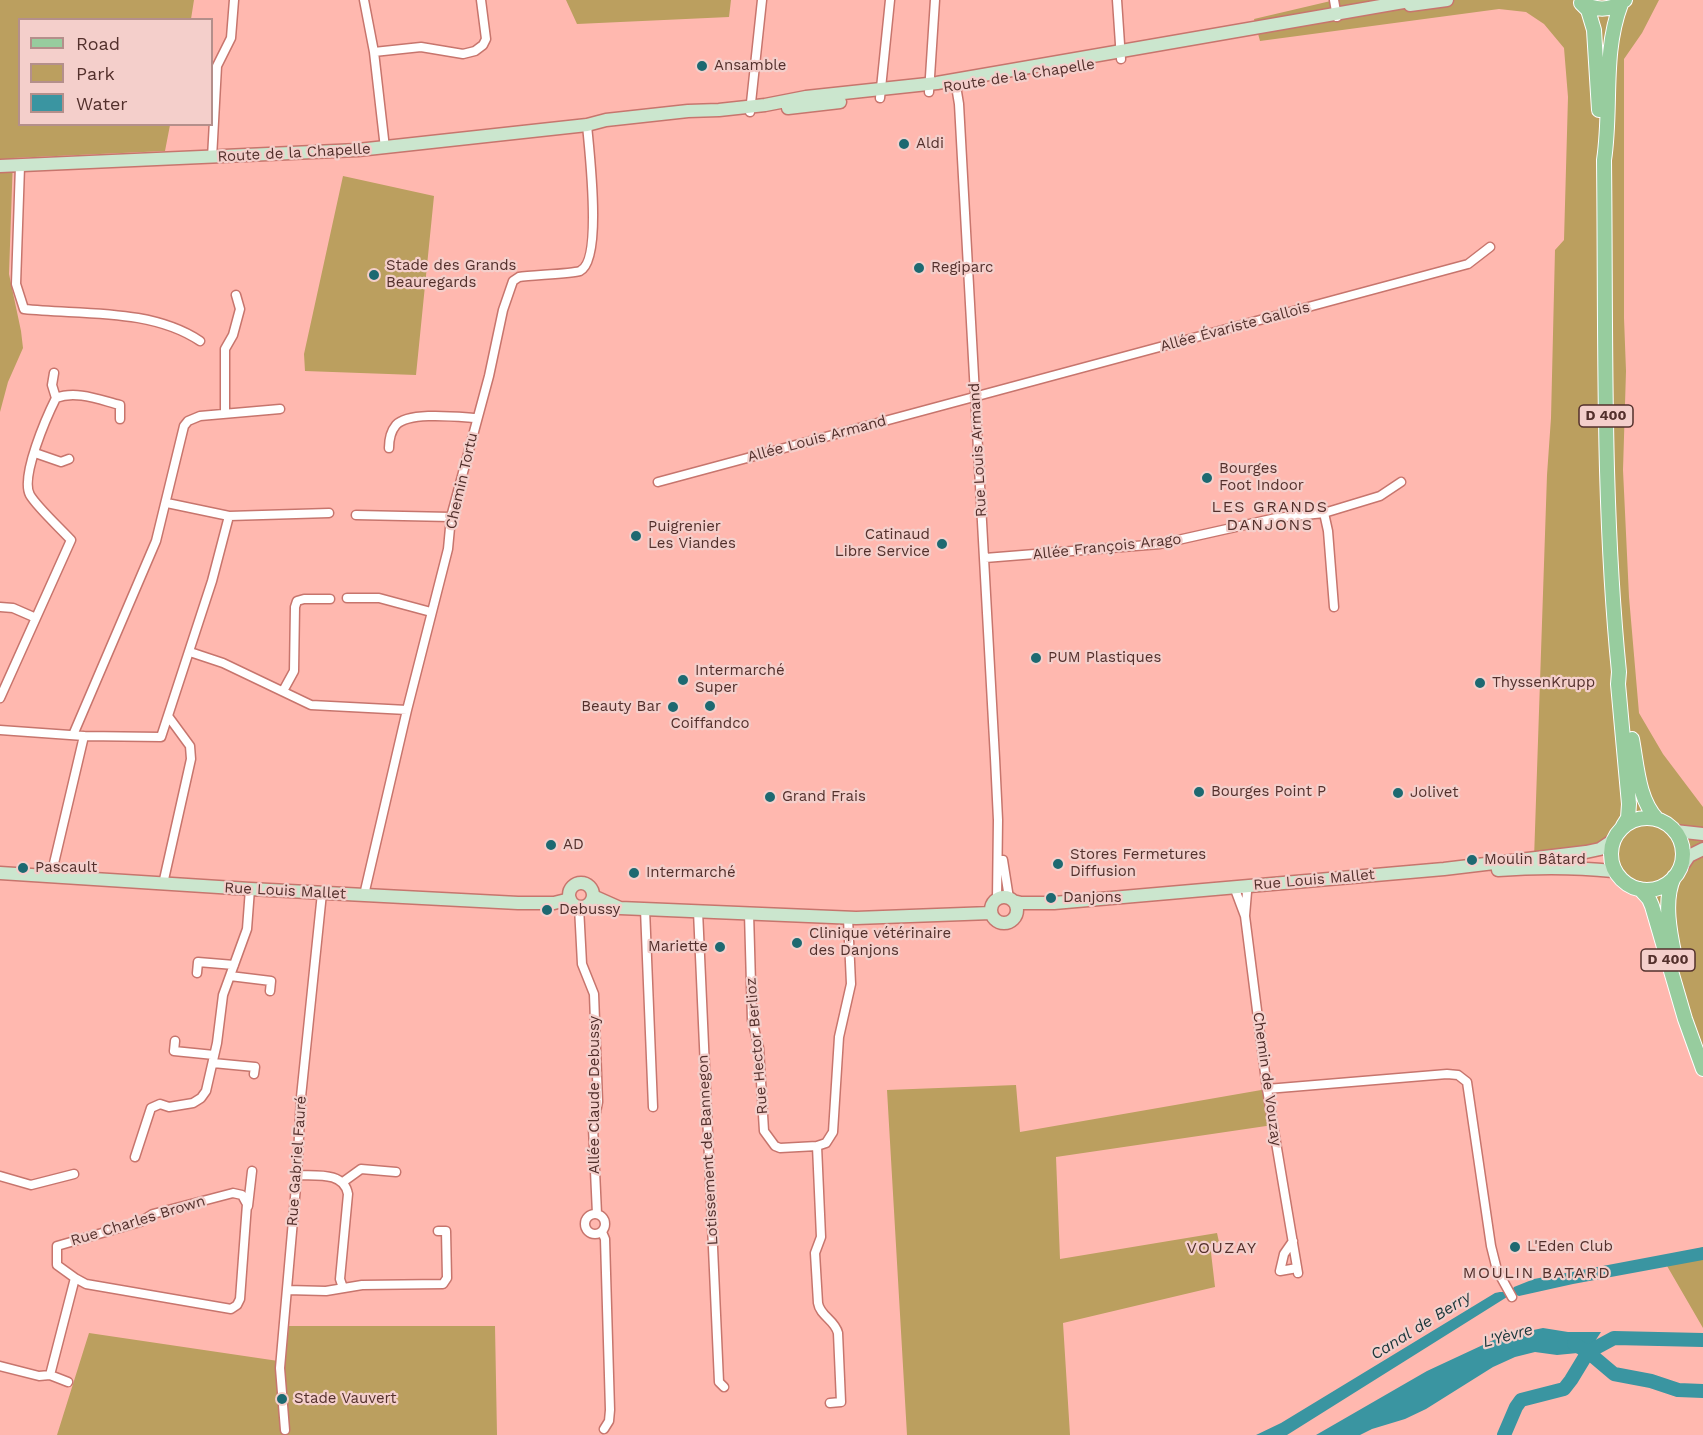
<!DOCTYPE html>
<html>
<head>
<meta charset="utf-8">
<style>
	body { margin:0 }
	#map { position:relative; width:1703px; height:1435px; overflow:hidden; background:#ffb8af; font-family:"Work Sans",sans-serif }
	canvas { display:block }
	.legend { position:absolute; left:18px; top:18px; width:195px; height:108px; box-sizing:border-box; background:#f4cfcb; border:2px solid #b48f8b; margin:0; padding:8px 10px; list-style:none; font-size:18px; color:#53302c }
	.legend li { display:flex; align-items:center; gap:12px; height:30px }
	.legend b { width:30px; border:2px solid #b48f8b }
</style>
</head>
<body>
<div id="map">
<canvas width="1703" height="1435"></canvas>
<ul class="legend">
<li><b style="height:8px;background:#97cc9e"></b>Road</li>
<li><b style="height:16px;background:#bb9f5f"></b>Park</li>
<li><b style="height:16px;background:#3a95a1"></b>Water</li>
</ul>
</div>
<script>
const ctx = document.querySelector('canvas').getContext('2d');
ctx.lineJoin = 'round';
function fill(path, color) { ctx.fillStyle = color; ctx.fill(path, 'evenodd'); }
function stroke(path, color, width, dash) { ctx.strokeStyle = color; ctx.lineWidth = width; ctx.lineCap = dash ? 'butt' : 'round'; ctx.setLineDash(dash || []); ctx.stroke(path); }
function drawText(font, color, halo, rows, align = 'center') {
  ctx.font = font + ' "Work Sans",sans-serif'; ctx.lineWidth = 4.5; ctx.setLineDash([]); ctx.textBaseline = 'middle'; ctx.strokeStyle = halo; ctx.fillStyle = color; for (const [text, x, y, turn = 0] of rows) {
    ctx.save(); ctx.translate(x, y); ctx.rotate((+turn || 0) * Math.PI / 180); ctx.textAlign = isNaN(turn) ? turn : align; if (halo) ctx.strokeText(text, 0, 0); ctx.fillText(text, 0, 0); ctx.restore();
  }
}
const green = new Path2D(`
	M0 0H194L191 19 20 20V124L170 125 165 151 13 158 9 274 21 331 23 348 8 382 0 412Z
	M566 0H731L729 17 577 24Z
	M1335 0H1659L1642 33 1624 59V318L1626 371 1623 470 1629 597 1639 713 1663 754 1703 807V1069L1656 919 1635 888 1626 883 1616 873 1610 856V848L1534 859 1547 475 1551 418 1555 250 1564 240 1568 97 1564 48 1544 24 1526 12 1499 9 1260 41 1254 19Z
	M343 176 434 196 416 375 305 371 304 354Z
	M1016 1085 1020 1132 1267 1089 1273 1125 1056 1157 1060 1259 1217 1233 1219 1242 1210 1244 1215 1287 1063 1323 1070 1435H907L887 1090Z
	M1703 1247V1328L1663 1259Z
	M289 1326H495L497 1435H57L89 1333 285 1362Z`);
const water = new Path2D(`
	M1703 1247V1260L1573 1284 1519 1296 1514 1294 1507 1297 1287 1435H1256L1281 1423 1495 1293C1502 1291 1506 1293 1512 1290L1514 1287 1534 1279Z
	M1543 1328 1568 1332H1601L1588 1352 1557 1355 1535 1352 1515 1357 1493 1367 1426 1409 1405 1419 1372 1429 1360 1435H1316L1427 1371 1500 1337Z`);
const river = new Path2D(`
	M1574 1344 1588 1352 1614 1374 1651 1381 1678 1390 1703 1391
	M1588 1352 1614 1338 1703 1340
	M1504 1435 1516 1407 1521 1400 1564 1389 1571 1380 1588 1352`);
const street = new Path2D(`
	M364 0 374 52 385 148
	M1117 0 1121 59
	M1334 0 1337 17
	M374 52 421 47 463 54 475 51 483 45 486 39 481 0
	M955 80 959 104 995 758 998 820 997 898
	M929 92 935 0
	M880 98 890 0
	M750 112 762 0
	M212 158 217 66 231 38 234 0
	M20 166 16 284 24 309C81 315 151 308 200 341
	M54 373 52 385 56 398
	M225 412V349L233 335 240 309 236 295
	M389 448C389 440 391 431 396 425 409 411 459 417 477 418
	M35 453 61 462 69 459
	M658 482 1468 264 1490 247
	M167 503 229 516
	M1324 513 1328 531 1334 607
	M356 515 451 517
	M985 558 1160 544 1276 518 1324 513 1380 496 1401 482
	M347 598H379L431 612
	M0 607 13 608 36 618
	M190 652 223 663 311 705 407 710
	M283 691 294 671 295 607 297 601 304 599H330
	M0 698 71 540C61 529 37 507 30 495 20 477 47 416 56 398 76 390 100 400 120 405V419
	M0 730 84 736 161 737 212 581 229 516 329 513
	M73 735 156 541 184 426 188 421 200 416 280 409
	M1003 860 1009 898
	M51 876 84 736
	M163 884 191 759 190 746 168 716
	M1242 887 1247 892 1245 916 1236 892Z
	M364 895 407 710 448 549 451 517 489 376 503 310 513 281 519 277C531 275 571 274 580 271 603 261 589 149 587 125
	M579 907 582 964 594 994 598 1102 593 1127 597 1214
	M645 909 653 1107
	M698 911 719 1382 724 1387
	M749 913 752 1020 759 1048 764 1131 775 1146 780 1148 817 1146 826 1143 833 1132 839 1037 851 984 848 918
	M1245 916 1267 1089 1298 1273
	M197 973 198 962 234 965
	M230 976 271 981 270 991
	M175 1041 174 1051 214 1055
	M213 1063 255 1067 254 1074
	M1267 1089 1447 1074 1458 1075 1467 1082 1491 1246 1497 1270 1512 1297
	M817 1146 821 1237 815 1253 818 1303C820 1316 835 1320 838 1333L841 1402 830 1403
	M135 1157 151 1108 160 1104 169 1107 193 1103 201 1098 206 1091 217 1043 223 995 247 929 250 889
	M297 1175C315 1176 344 1171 348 1194L340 1279 343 1288
	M0 1176 31 1185 74 1174
	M343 1182 361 1169 396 1172
	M248 1206 252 1171
	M585 1224a10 10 0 1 1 20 0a10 10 0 1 1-20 0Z
	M602 1232 605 1239 610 1410 609 1421 604 1429
	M1293 1241 1284 1254 1280 1271 1297 1268
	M287 1290 326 1291 362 1285 443 1284 447 1278 446 1231H438
	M0 1366 39 1376 50 1375 68 1382
	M50 1375 75 1278 57 1265V1246L140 1222 153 1214 233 1193 242 1195 247 1204 240 1299 237 1305 231 1309 86 1284 75 1278
	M285 1430 280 1368 297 1175 301 1097 322 893`);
const secondary = new Path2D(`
	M1410 5 1447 0
	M788 108 840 102
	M0 166 358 150 587 125 606 120 688 111 719 110 765 105 806 97 937 83 1415 0
	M1675 831 1703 834
	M1498 870C1537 867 1574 867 1613 871L1616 873
	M1679 871 1689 856 1703 849
	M0 873 250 889 518 903H554L570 899
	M569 895a12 12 0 1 1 24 0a12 12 0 1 1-24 0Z
	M593 896 620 908 856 918 991 913
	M991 910a13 13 0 1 1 26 0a13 13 0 1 1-26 0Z
	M1013 901 1021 903H1054L1444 869 1586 852 1600 849 1612 841`);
const primary = new Path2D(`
	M1581 3 1588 10 1594 30 1599 110
	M1582 3C1597 11 1611 11 1625 0
	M1621 4C1602 54 1612 108 1604 160 1606 331 1602 502 1619 672L1618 684 1629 804 1628 818 1623 826
	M1632 739C1637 765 1638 799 1657 819
	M1611 854a36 36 0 1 1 72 0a36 36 0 1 1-72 0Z
	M1674 877C1663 900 1670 934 1675 957
	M1640 889 1649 899 1652 906 1685 1019 1703 1069`);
const markers = [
	[702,66,6,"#1d6971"],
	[904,144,6,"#1d6971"],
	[919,268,6,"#1d6971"],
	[374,275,6,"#1d6971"],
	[1207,478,6,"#1d6971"],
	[636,536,6,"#1d6971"],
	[942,544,6,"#1d6971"],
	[1036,658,6,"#1d6971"],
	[683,680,6,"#1d6971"],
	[1480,683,6,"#1d6971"],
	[710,706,6,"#1d6971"],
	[673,707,6,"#1d6971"],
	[1199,792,6,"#1d6971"],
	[1398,793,6,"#1d6971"],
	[770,797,6,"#1d6971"],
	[551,845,6,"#1d6971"],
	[1472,860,6,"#1d6971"],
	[1058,864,6,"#1d6971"],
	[23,868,6,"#1d6971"],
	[634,873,6,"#1d6971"],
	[1051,898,6,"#1d6971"],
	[547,910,6,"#1d6971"],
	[797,943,6,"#1d6971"],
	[720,947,6,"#1d6971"],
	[1515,1247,6,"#1d6971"],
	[282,1399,6,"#1d6971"]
];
const shields = [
	[1606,416,54],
	[1668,960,54]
];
const shieldNames = [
	["D 400",1606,416],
	["D 400",1668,960]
];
const poiNames = [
	["Ansamble",714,66],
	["Aldi",916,144],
	["Stade des Grands",386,266],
	["Beauregards",386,283],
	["Regiparc",931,268],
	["Bourges",1219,469],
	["Foot Indoor",1219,486],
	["Puigrenier",648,527],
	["Les Viandes",648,544],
	["Catinaud",930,535,"right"],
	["Libre Service",930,552,"right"],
	["PUM Plastiques",1048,658],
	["Intermarché",695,671],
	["Super",695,688],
	["ThyssenKrupp",1492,683],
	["Beauty Bar",661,707,"right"],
	["Coiffandco",710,724,"center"],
	["Bourges Point P",1211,792],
	["Jolivet",1410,793],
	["Grand Frais",782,797],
	["AD",563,845],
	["Stores Fermetures",1070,855],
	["Diffusion",1070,872],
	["Moulin Bâtard",1484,860],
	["Pascault",35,868],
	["Intermarché",646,873],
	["Danjons",1063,898],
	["Debussy",559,910],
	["Clinique vétérinaire",809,934],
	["des Danjons",809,951],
	["Mariette",708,947,"right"],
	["L'Eden Club",1527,1247],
	["Stade Vauvert",294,1399]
];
const streetNames = [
	["Route de la Chapelle",1019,76,-9],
	["Route de la Chapelle",294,153,-3],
	["Allée Évariste Gallois",1235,327,-15],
	["Allée Louis Armand",817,439,-15],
	["Rue Louis Armand",978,450,-93],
	["Chemin Tortu",462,481,-77],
	["Allée François Arago",1107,547,-6],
	["Rue Louis Mallet",1314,880,-5],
	["Rue Louis Mallet",285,891,3],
	["Rue Hector Berlioz",757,1046,-95],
	["Chemin de Vouzay",1267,1079,82],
	["Allée Claude Debussy",595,1095,-90],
	["Lotissement de Bannegon",708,1150,-93],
	["Rue Gabriel Fauré",297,1161,-86],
	["Rue Charles Brown",138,1221,-17]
];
const neighbourhoodNames = [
	["LES GRANDS",1270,507],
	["DANJONS",1270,525],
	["VOUZAY",1222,1248],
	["MOULIN BATARD",1537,1273]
];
const waterNames = [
	["Canal de Berry",1421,1326,-32],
	["L'Yèvre",1508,1336,-15]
];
fill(green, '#bb9f5f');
fill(water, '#3a95a1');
stroke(river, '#3a95a1', 14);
stroke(street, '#c7756d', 11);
stroke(secondary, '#c7756d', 15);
stroke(primary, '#fff', 16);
stroke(street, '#fff', 8);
stroke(secondary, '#cbe6ce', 12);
stroke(primary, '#97cc9e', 14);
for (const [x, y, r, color] of markers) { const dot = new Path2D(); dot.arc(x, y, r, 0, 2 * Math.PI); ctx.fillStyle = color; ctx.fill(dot); stroke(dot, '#f4cfcb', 2); }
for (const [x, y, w] of shields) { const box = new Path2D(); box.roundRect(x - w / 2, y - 11, w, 22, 4.5); ctx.fillStyle = '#f4cfcb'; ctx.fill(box); stroke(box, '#53302c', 1.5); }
drawText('bold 14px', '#53302c', null, shieldNames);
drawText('15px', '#53302c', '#f4cfcb', poiNames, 'left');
drawText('15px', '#53302c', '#f4cfcb', streetNames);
ctx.letterSpacing = '1.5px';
drawText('16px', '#53302c', '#f4cfcb', neighbourhoodNames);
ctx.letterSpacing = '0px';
drawText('italic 16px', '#183539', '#f4cfcb', waterNames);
</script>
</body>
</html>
